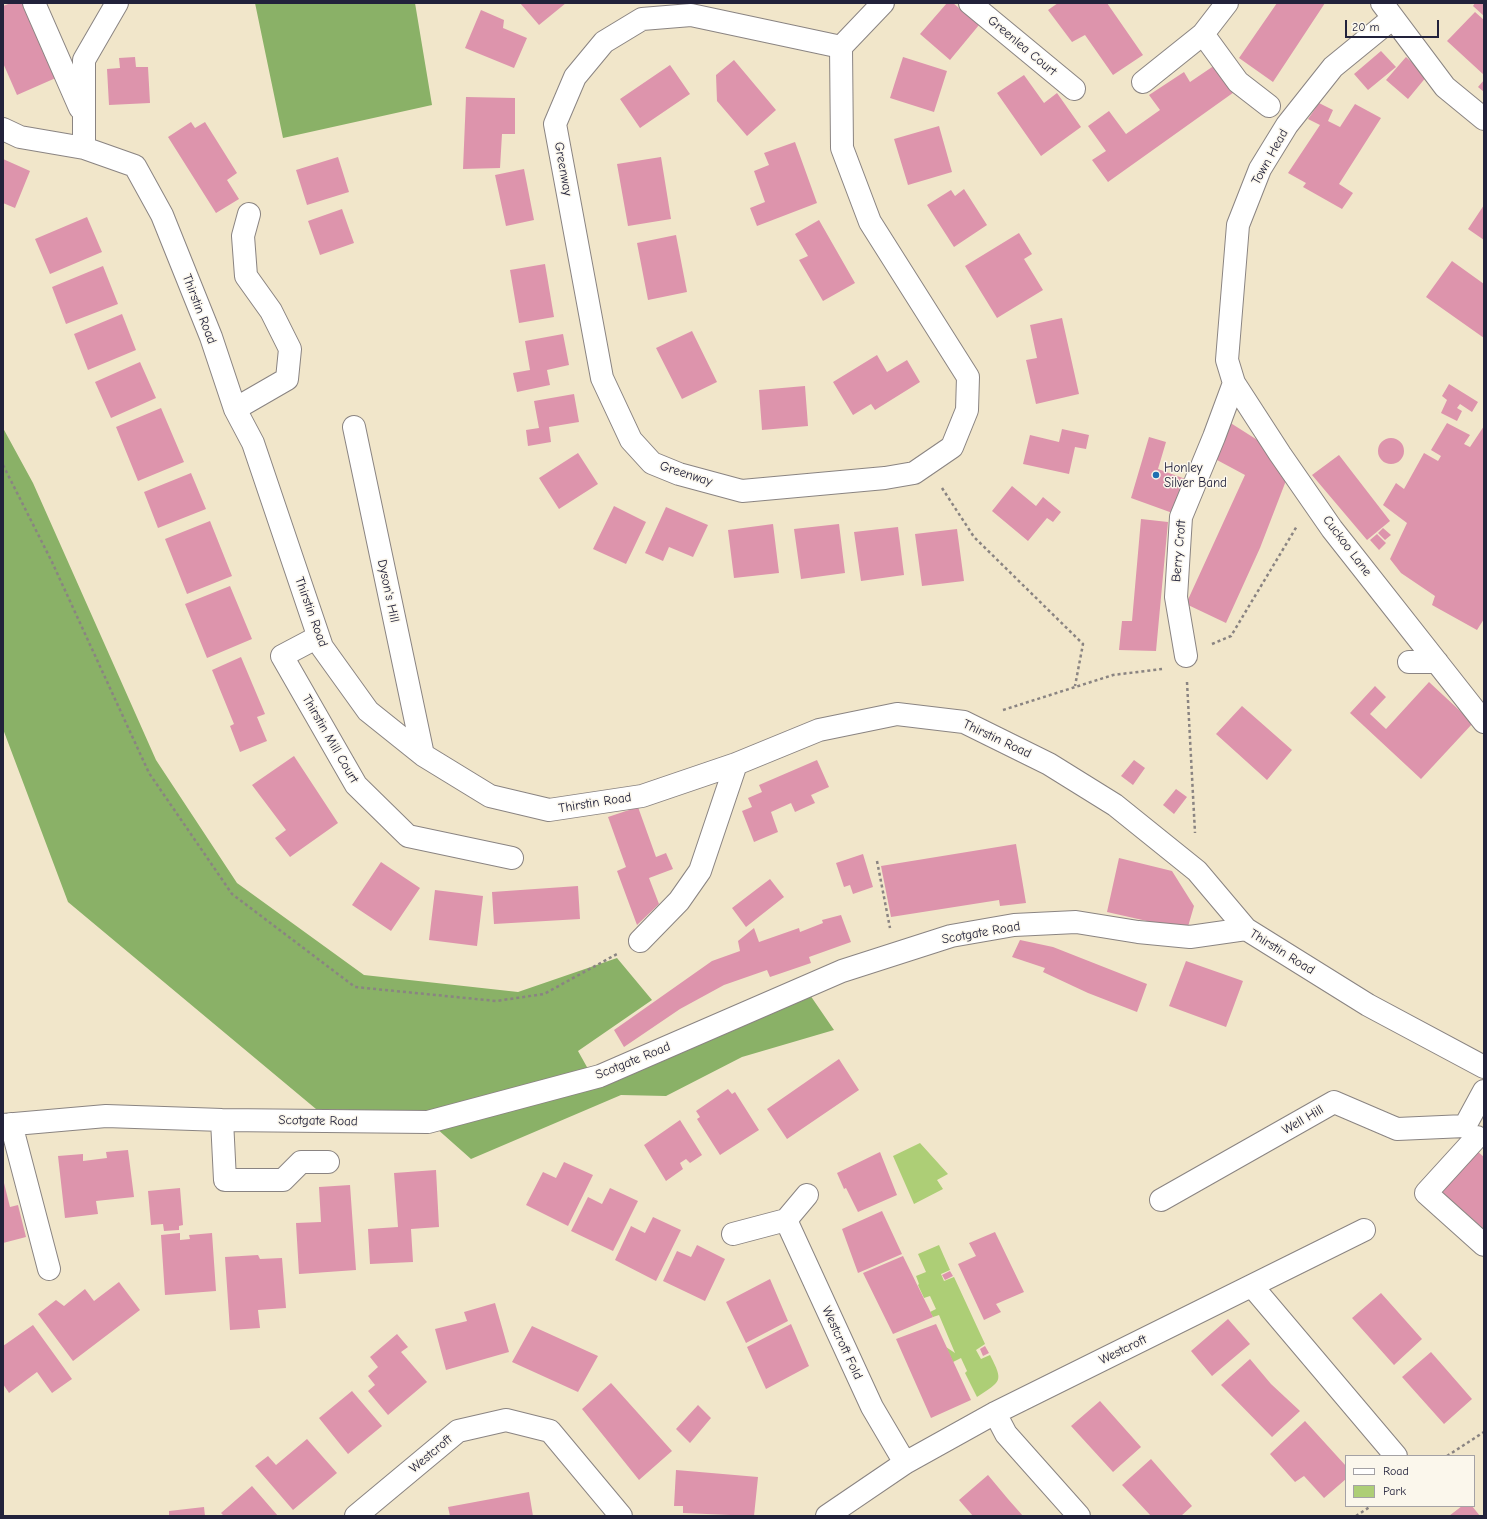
<!DOCTYPE html>
<html>
<head>
<meta charset="utf-8">
<style>
	body { margin:0 }
	#map { position:relative; width:1487px; height:1519px; overflow:hidden; background:#f1e6ca; font-family:"Comic Neue",sans-serif }
	canvas { display:block }
	.frame { position:absolute; inset:0; border:4px solid #22223b; pointer-events:none }
	.legend { position:absolute; left:1345px; top:1455px; width:130px; height:52px; box-sizing:border-box; background:#fbf7ec; border:1px solid #a4a2a5; margin:0; padding:5px 7px; list-style:none; font-size:12px; color:#22223b }
	.legend li { display:flex; align-items:center; gap:8px; height:20px }
	.legend b { width:20px; border:1px solid #a4a2a5 }
	.scale { position:absolute; left:1345px; top:20px; width:94px; height:18px; box-sizing:border-box; border:2px solid #22223b; border-top:0; padding-left:5px; font-size:12px; line-height:14px; white-space:nowrap; color:#22223b; -webkit-text-stroke:3px #fbf7ec; paint-order:stroke }
</style>
</head>
<body>
<div id="map">
<canvas width="1487" height="1519"></canvas>
<div class="frame"></div>
<ul class="legend">
<li><b style="height:5px;background:#fff"></b>Road</li>
<li><b style="height:11px;background:#adce76"></b>Park</li>
</ul>
<div class="scale">20 m</div>
</div>
<script>
const ctx = document.querySelector('canvas').getContext('2d');
ctx.lineJoin = 'round';
function fill(path, color) { ctx.fillStyle = color; ctx.fill(path, 'evenodd'); }
function stroke(path, color, width, dash) { ctx.strokeStyle = color; ctx.lineWidth = width; ctx.lineCap = dash ? 'butt' : 'round'; ctx.setLineDash(dash || []); ctx.stroke(path); }
function drawText(font, color, halo, rows, align = 'center') {
  ctx.font = font + ' "Comic Neue",sans-serif'; ctx.lineWidth = 3; ctx.setLineDash([]); ctx.textBaseline = 'middle'; ctx.strokeStyle = halo; ctx.fillStyle = color; for (const [text, x, y, turn = 0] of rows) {
    ctx.save(); ctx.translate(x, y); ctx.rotate((+turn || 0) * Math.PI / 180); ctx.textAlign = isNaN(turn) ? turn : align; if (halo) ctx.strokeText(text, 0, 0); ctx.fillText(text, 0, 0); ctx.restore();
  }
}
const green = new Path2D(`
	M920 1143 948 1174 937 1180 943 1189 914 1204 893 1156Z
	M939 1245 950 1270 941 1274 944 1281 954 1277 985 1344 976 1350 981 1359 990 1355C1004 1382 1001 1381 977 1397L965 1373 967 1371 961 1358 953 1362 946 1347 955 1353 939 1315 933 1317 930 1312 936 1309 930 1296 924 1298 918 1285 919 1284 916 1276 926 1272 918 1254Z`);
const forest = new Path2D(`
	M255 3H415L432 105 283 138Z
	M3 428 33 483 156 760 237 883 364 975 518 992 617 958 652 1000 578 1051 597 1085 810 995 834 1030 742 1057 666 1096 621 1095 471 1159 418 1112 316 1109 68 902 3 729Z`);
const building = new Path2D(`
	M11 3H26L58 77 17 95 3 63V6Z
	M520 3H566L539 25Z
	M947 3H953L979 25 950 60 920 34Z
	M1058 3H1107L1143 55 1113 75 1085 35 1072 42 1048 10Z
	M1277 3H1325L1273 82 1239 58Z
	M1475 3H1484V16L1473 6Z
	M481 10 504 20 503 28 527 38 514 68 465 48Z
	M1475 12 1484 20V75L1447 41Z
	M1381 51 1396 67 1368 90 1354 74Z
	M135 57 136 67H148L150 103 109 105 107 69 120 68 119 58Z
	M903 57 947 71 934 112 890 98Z
	M1406 57 1427 76 1408 99 1386 80Z
	M734 60 776 110 747 136 717 101 716 75Z
	M1218 63 1237 90 1108 182 1092 160 1106 151 1088 126 1109 111 1126 134 1160 110 1149 95 1184 72 1190 82Z
	M670 65 690 94 640 128 620 99Z
	M1024 75 1044 103 1057 93 1081 127 1041 156 997 93Z
	M1484 80V92L1478 87Z
	M466 97 515 98V134H502L500 168 463 169Z
	M1319 103 1333 110 1328 121 1340 127 1355 104 1381 118 1339 184 1353 193 1342 209 1303 187 1306 183 1288 173 1320 125 1308 119Z
	M191 122 195 128 205 122 237 173 227 180 239 199 216 213 168 137Z
	M939 126 952 172 908 185 894 139Z
	M795 142 817 203 757 226 750 208 765 202 754 171 769 165 764 153Z
	M338 157 349 192 307 205 296 170Z
	M661 157 671 219 628 226 617 164Z
	M3 159 30 171 15 208 3 203Z
	M524 169 534 220 506 226 495 175Z
	M964 189 987 225 954 247 927 205 951 190 955 196Z
	M1484 205V240L1468 229Z
	M342 209 354 243 320 255 308 221Z
	M87 217 102 252 50 274 35 239Z
	M819 220 855 283 823 301 799 260 808 256 795 234Z
	M1019 233 1032 254 1024 259 1043 290 997 318 965 266Z
	M676 235 687 292 648 300 637 243Z
	M1452 261 1484 284V338L1426 297Z
	M545 264 554 317 519 323 510 270Z
	M103 266 118 304 66 324 52 287Z
	M122 314 136 350 88 370 74 334Z
	M1062 318 1079 394 1036 404 1026 360 1037 358 1030 325Z
	M692 331 717 382 682 399 656 348Z
	M563 334 569 365 547 370 550 385 517 392 513 373 530 370 525 341Z
	M877 355 887 372 907 360 920 382 875 410 871 404 853 415 833 382Z
	M140 362 156 398 111 418 95 382Z
	M1449 384 1478 402 1472 412 1460 404 1457 408 1462 411 1457 421 1441 413 1447 400 1442 396Z
	M805 386 808 426 762 430 759 390Z
	M574 394 579 422 549 427 551 442 528 446 526 430 539 428 534 401Z
	M161 408 184 462 138 481 116 427Z
	M1229 422 1270 448 1284 463 1280 474 1287 478 1260 548 1226 623 1186 604 1245 475 1217 460Z
	M1447 423 1470 435 1464 444 1470 447 1484 426V619L1477 630 1432 605 1435 596 1401 573 1390 559 1407 523 1383 505 1396 483 1404 489 1424 453 1438 461 1441 456 1431 450Z
	M1062 429 1089 435 1086 449 1075 447 1069 474 1023 464 1030 435 1059 442Z
	M1149 437 1166 442 1158 469 1191 481 1178 515 1131 498Z
	M1378 451a13 13 0 1 1 26 0a13 13 0 1 1-26 0Z
	M578 453 598 484 559 509 539 478Z
	M1339 455 1390 521 1367 540 1312 475Z
	M191 473 206 509 158 528 144 492Z
	M1012 486 1036 506 1043 497 1061 512 1053 522 1047 518 1028 541 992 511Z
	M614 506 646 522 626 564 593 549Z
	M666 507 708 525 693 557 669 547 663 561 645 553Z
	M1141 519 1168 522 1156 651 1119 650 1122 621H1132Z
	M210 521 232 576 187 594 165 539Z
	M773 524 779 573 734 578 728 530Z
	M839 524 845 573 801 579 794 529Z
	M898 527 904 575 861 581 854 532Z
	M1383 528 1391 535 1385 540 1378 533Z
	M957 529 964 581 922 586 915 534Z
	M1377 534 1386 543 1379 550 1370 540Z
	M230 586 252 639 207 658 185 604Z
	M241 657 265 714 257 717 267 741 240 752 230 726 234 724 212 670Z
	M1429 682 1473 723 1421 779 1350 713 1375 686 1386 697 1370 714 1386 729Z
	M1242 706 1292 750 1267 780 1216 734Z
	M294 756 338 823 290 857 275 838 286 830 252 785Z
	M817 760 829 787 811 795 815 803 795 812 791 803 771 812 778 832 754 842 742 811 752 807 748 798 762 792 759 785Z
	M1134 760 1145 768 1133 785 1121 776Z
	M1176 789 1187 797 1174 814 1163 805Z
	M638 807 656 857 666 853 673 869 649 878 659 904 637 925 617 871 626 867 608 817Z
	M1016 844 1026 903 1000 906 999 900 891 917 881 866Z
	M863 854 873 887 853 894 850 885 844 887 836 863Z
	M1119 858 1172 871 1194 906 1187 930 1107 912Z
	M381 862 420 888 391 931 352 905Z
	M770 879 784 897 746 927 732 908Z
	M578 886 580 919 494 924 492 892Z
	M435 890 483 896 477 946 429 940Z
	M841 915 851 942 809 957 811 963 770 977 767 970 724 985 680 1009 624 1047 614 1030 712 961 740 951 738 941 754 928 759 942 799 928 800 932 823 923 822 920Z
	M1020 940 1053 947 1147 984 1137 1012 1088 993 1043 972 1045 968 1012 957Z
	M1186 961 1243 981 1226 1027 1169 1006Z
	M839 1059 859 1090 787 1139 767 1109Z
	M728 1089 732 1094 735 1092 759 1130 720 1155 697 1119 700 1117 696 1111Z
	M680 1120 702 1155 690 1163 686 1159 680 1163 683 1169 666 1181 644 1145Z
	M128 1150 134 1197 96 1201 98 1214 65 1218 58 1156 83 1154V1161L107 1158 106 1152Z
	M1477 1151 1484 1157V1229L1441 1191Z
	M880 1152 897 1195 858 1212 846 1188 844 1189 837 1173Z
	M564 1162 593 1175 568 1226 526 1205 543 1172 556 1178Z
	M436 1170 439 1227 411 1229 413 1262 370 1264 368 1229 398 1227 394 1173Z
	M4 1183 10 1207 18 1205 26 1237 3 1243Z
	M350 1185 356 1270 299 1274 296 1223 321 1222 319 1187Z
	M180 1188 183 1225 179 1226V1230L164 1231 163 1224 151 1225 148 1191Z
	M610 1188 638 1201 613 1251 571 1231 588 1197 602 1204Z
	M882 1211 902 1254 858 1273 842 1229Z
	M653 1217 681 1230 656 1281 615 1260 631 1226 645 1233Z
	M995 1232 1024 1292 996 1304 1001 1312 984 1320 958 1264 976 1256 969 1243Z
	M180 1233V1240L190 1239 189 1235 212 1233 216 1291 165 1295 161 1235Z
	M697 1245 725 1259 705 1301 663 1281 677 1251 691 1257Z
	M258 1255 260 1259 282 1258 286 1308 258 1310 260 1328 230 1330 225 1257Z
	M903 1256 933 1317 893 1334 863 1273Z
	M950 1271 953 1276 945 1280 942 1275Z
	M770 1279 788 1321 746 1343 726 1302Z
	M119 1282 140 1310 73 1361 38 1314 56 1300 64 1306 85 1289 94 1301Z
	M1381 1293 1422 1339 1394 1365 1352 1318Z
	M495 1303 509 1352 446 1370 435 1329 467 1321 464 1312Z
	M1228 1319 1250 1344 1212 1376 1191 1351Z
	M791 1324 809 1366 766 1389 747 1347Z
	M936 1324 971 1400 931 1418 896 1339Z
	M33 1325 72 1379 52 1393 37 1372 9 1393 3 1384V1346Z
	M532 1326 598 1356 578 1392 512 1362Z
	M397 1334 408 1347 401 1352 427 1382 388 1415 368 1391 375 1385 368 1376 378 1367 370 1357Z
	M985 1346 989 1353 983 1356 980 1349Z
	M1431 1352 1472 1399 1444 1424 1402 1377Z
	M1250 1359 1271 1384 1300 1411 1272 1437 1221 1385Z
	M611 1383 672 1451 639 1480 582 1409Z
	M352 1391 382 1426 348 1454 319 1418Z
	M1100 1401 1141 1447 1113 1472 1071 1426Z
	M698 1405 711 1418 690 1443 676 1429Z
	M1305 1421 1346 1466V1479L1324 1498 1304 1476 1295 1482 1270 1454Z
	M307 1439 337 1473 293 1510 255 1466 268 1456 276 1465Z
	M1151 1459 1192 1506 1181 1516H1151L1122 1485Z
	M676 1470 758 1477 754 1516 683 1513V1506H674Z
	M988 1475 1008 1499 1023 1516H973L959 1500Z
	M252 1486 278 1516H224L221 1513Z
	M529 1492 533 1516H450L448 1507Z
	M1462 1506H1472L1480 1516H1449Z
	M204 1507 205 1516H169V1511Z`);
const path = new Path2D(`
	M3 465 52 562 149 773 232 894 355 987 496 1001 544 994 617 954
	M942 488 974 537 1083 644 1075 686
	M1212 644 1231 636 1297 526
	M1187 682 1195 833
	M1003 710 1113 675 1162 669
	M877 861 890 928
	M1447 1456 1484 1432
	M1356 1516 1371 1506`);
const minor = new Path2D(`
	M34 3 80 108
	M117 3 84 60V148L135 166 162 215 211 337 235 409 253 443 322 647 368 711 423 755 490 796 549 810 642 796 736 764 819 730 897 714 964 722 1049 764 1115 805 1197 871 1246 929 1368 1005 1484 1067
	M970 3 1074 89
	M1382 3 1445 87 1484 119
	M1393 18 1333 67 1287 125 1260 169 1238 225 1227 360 1234 383 1280 454 1332 529 1484 722
	M1203 34 1238 82 1269 106
	M841 47 691 15 642 19 604 42 575 77 555 124 602 378 631 440 652 463 679 474 742 491 885 478 914 473 952 447 967 410 968 377 870 222 842 148 841 47 883 3
	M1143 82 1203 34 1227 3
	M3 129 20 137 84 148
	M235 409 287 379 290 349 271 311 246 276 243 236 249 214
	M354 427 423 755
	M318 637 282 656 356 785 408 836 512 858
	M1186 656 1176 597 1181 517 1214 437 1234 383
	M1409 662H1437
	M640 941 679 901 700 871 736 764
	M222 1120 225 1180H283L301 1162H328
	M11 1124 49 1269
	M3 1125 106 1116 222 1120 428 1122 600 1076 842 971 951 936 1014 925 1076 922 1138 932 1190 937 1246 929
	M1477 1137 1426 1193 1484 1245
	M807 1195 786 1220 872 1407 905 1463
	M1161 1200 1334 1102 1397 1129 1465 1126 1484 1091
	M733 1234 786 1220
	M1252 1286 1396 1456
	M995 1413 1006 1434 1079 1516
	M356 1516 458 1431 506 1420 550 1431 621 1516
	M827 1516 905 1463 995 1413 1364 1230`);
const markers = [
	[1156,475,4,"#1f6fb2"]
];
const streetNames = [
	["Greenlea Court",1022,46,40],
	["Town Head",1270,157,-61],
	["Greenway",563,169,80],
	["Thirstin Road",199,309,69],
	["Greenway",686,474,18],
	["Cuckoo Lane",1347,546,53],
	["Berry Croft",1179,551,-85],
	["Dyson's Hill",388,591,78],
	["Thirstin Road",311,612,70],
	["Thirstin Mill Court",330,739,60],
	["Thirstin Road",997,739,25],
	["Thirstin Road",595,803,-9],
	["Scotgate Road",981,933,-10],
	["Thirstin Road",1282,952,32],
	["Scotgate Road",633,1061,-22],
	["Well Hill",1303,1120,-30],
	["Scotgate Road",318,1121,1],
	["Westcroft Fold",842,1343,65],
	["Westcroft",1123,1350,-26],
	["Westcroft",431,1454,-40]
];
const poiNames = [
	["Honley",1164,468],
	["Silver Band",1164,483]
];
fill(green, '#adce76');
fill(forest, '#8ab167');
fill(building, '#dd94ac');
stroke(minor, '#8a8482', 24);
stroke(path, '#8a8482', 2.5, [3, 3]);
stroke(minor, '#fff', 22);
for (const [x, y, r, color] of markers) { const dot = new Path2D(); dot.arc(x, y, r, 0, 2 * Math.PI); ctx.fillStyle = color; ctx.fill(dot); stroke(dot, '#fbf7ec', 1.5); }
drawText('13px', '#22223b', '#fbf7ec', streetNames);
drawText('13px', '#22223b', '#fbf7ec', poiNames, 'left');
</script>
</body>
</html>
